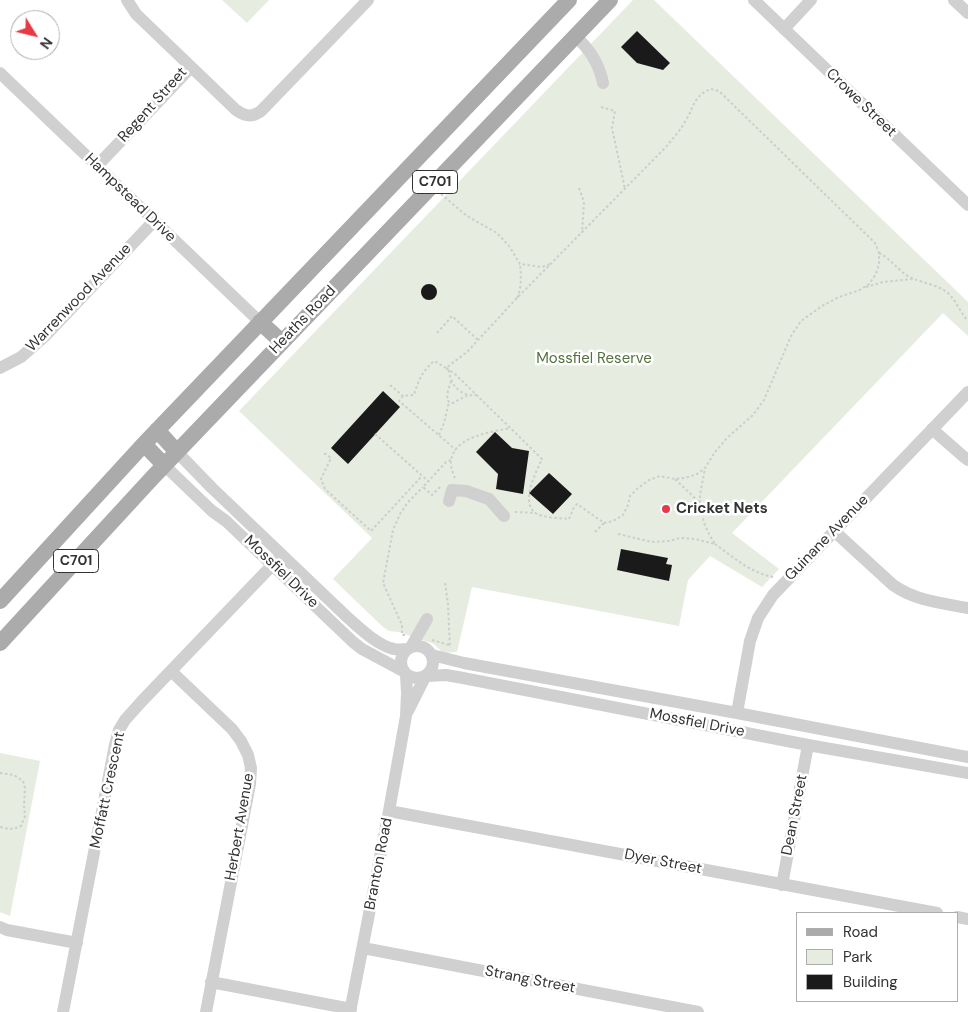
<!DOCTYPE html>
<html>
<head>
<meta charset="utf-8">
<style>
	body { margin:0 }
	#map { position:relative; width:968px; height:1012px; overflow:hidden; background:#fff; font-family:"DM Sans",sans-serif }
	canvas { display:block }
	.legend { position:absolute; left:796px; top:912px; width:162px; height:90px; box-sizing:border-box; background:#fff; border:1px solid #adadad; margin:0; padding:6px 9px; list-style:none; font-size:15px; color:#333 }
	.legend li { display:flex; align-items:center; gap:10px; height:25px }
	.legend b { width:25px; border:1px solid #adadad }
	.north { position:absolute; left:10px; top:10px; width:50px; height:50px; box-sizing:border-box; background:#fff; border:1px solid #adadad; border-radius:50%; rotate:126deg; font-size:14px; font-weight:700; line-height:20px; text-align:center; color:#333 }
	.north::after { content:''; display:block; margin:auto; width:18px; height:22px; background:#e63946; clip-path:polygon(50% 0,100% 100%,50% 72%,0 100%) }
</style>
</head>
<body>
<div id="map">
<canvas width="968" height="1012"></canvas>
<ul class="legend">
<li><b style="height:6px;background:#ababab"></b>Road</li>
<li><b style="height:14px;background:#e6ecdf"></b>Park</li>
<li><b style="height:14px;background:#1a1a1a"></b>Building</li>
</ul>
<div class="north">N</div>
</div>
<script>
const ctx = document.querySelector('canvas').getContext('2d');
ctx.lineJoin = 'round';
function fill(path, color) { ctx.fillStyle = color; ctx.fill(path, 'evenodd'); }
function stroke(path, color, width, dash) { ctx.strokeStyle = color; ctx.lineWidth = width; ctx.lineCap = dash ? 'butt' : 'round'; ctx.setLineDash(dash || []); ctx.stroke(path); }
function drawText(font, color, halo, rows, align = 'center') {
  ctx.font = font + ' "DM Sans",sans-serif'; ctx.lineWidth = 5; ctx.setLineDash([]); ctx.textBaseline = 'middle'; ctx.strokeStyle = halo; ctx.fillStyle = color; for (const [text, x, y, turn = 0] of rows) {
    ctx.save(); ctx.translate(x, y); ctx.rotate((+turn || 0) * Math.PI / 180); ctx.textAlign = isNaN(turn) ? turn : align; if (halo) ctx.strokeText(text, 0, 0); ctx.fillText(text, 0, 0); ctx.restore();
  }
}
const green = new Path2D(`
	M222 0H269L247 23Z
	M633 0H654L968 302V336L943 313 732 533 779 569 762 587 710 556 688 580 679 626 472 587 457 652 443 653 434 644 399 632 389 631 383 627 333 579 372 538 239 411Z
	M0 753 40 761 10 916 0 912Z`);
const building = new Path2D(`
	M637 31 670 63 663 70 637 63 621 47Z
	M421 292a8 8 0 1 1 16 0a8 8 0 1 1-16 0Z
	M383 391 400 407 348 464 331 448Z
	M495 432 512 448 529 451 523 494 496 489 498 474 476 452Z
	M549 473 572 494 553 514 529 493Z
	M621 549 668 558 666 564 672 565 669 581 617 570Z`);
const path = new Path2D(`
	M711 89 719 91 875 243 879 253V264L876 274 869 284 860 290 839 297 822 306 801 321 791 336 764 400 753 415 727 438 715 452 705 468 697 474 685 478 675 479 660 476 649 480 638 488 630 496 628 505 623 515 613 521 604 523 577 504 573 509 569 519C559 518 546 518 537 514 519 504 536 472 542 459L455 374 446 368 467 352 516 299 666 147C673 138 681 130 686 120 694 107 694 95 711 89Z
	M601 107 615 111 612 128 625 189
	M579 188 584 202 582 233
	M441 194 467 216 497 233 509 246 520 264 542 267 550 264
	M879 253C892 259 900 274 914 279 924 283 942 286 950 295 957 303 961 313 968 321
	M866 287 883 282 913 279
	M517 298C522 287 521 276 520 264
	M437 333 452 316 478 340
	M446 368 434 361C423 370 418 381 414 395L403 396 399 401 456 450
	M449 370C450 385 461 397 477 395
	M451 381 448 391 447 399 449 402 453 403 468 395
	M390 385 403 396
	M375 434 428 481
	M439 435 444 423 449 402
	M324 454H326L331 458 321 479 325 489 371 531 422 476
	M455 478C453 474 451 468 451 463 451 437 491 432 510 428
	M440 487 432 495 423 487 446 462 451 460
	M700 503V495L705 468
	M515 512 536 513
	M595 532 604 523
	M618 534 652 542 669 541 680 538 695 539 715 544 709 534 704 523 700 503 675 479
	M715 544C733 557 751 573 773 577
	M445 583 448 604 450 648
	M405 635H402V625L383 583 393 530 400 514 408 502 423 487
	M432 640 449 645
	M0 773 14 775 23 781 25 788 24 806 25 816 21 826C14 830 8 829 0 827`);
const minor = new Path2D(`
	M127 0 136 14 236 110C245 116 251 118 261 111L368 0
	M754 0 968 205
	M954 0 968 13
	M784 29 811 0
	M575 36C590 49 599 63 603 83
	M0 73 260 322
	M97 166 191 67
	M0 368 21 357 44 337 154 221
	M932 429 964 457 968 460
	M177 452 212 488 346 616C358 627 378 646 394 649 398 650 403 649 406 649
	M164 465 212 511 226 521 353 642 362 649 403 671
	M449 501 452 490 466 491 489 499 504 516
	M834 531 893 585C916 601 941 603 968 608
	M401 662a16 16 0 1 1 32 0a16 16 0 1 1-32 0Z
	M411 647 427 619
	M432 655 464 663 737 713 968 757
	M171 671 232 729 241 741 248 755 251 768 250 784 206 1012
	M427 676 446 675 463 678 808 745 968 773
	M408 711 425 677
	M737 713 750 641 758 618 773 595 968 392
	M389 811 937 913
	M782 885 808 745
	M957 917 968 919
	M0 927 7 930 77 943
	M363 948 698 1012
	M211 982 351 1009
	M63 1012 115 745 119 730 125 720 142 701 282 555
	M350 1012 389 811 406 716 407 693 406 675`);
const major = new Path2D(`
	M260 322 282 342
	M157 430 177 452
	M144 444 164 465
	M0 601 144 444 569 0
	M0 643 153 477 610 0`);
const markers = [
	[666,509,5,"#e63946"]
];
const shields = [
	[435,182,45],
	[76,561,45]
];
const shieldNames = [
	["C701",435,182],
	["C701",76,561]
];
const streetNames = [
	["Crowe Street",861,103,44],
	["Regent Street",153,105,-48],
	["Hampstead Drive",130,198,44],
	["Warrenwood Avenue",79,298,-46],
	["Heaths Road",303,320,-46],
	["Guinane Avenue",827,538,-46],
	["Mossfiel Drive",281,572,44],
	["Mossfiel Drive",697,723,11],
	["Moffatt Crescent",108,790,-78],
	["Dean Street",795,815,-79],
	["Herbert Avenue",240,827,-80],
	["Dyer Street",663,862,11],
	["Branton Road",379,864,-79],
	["Strang Street",530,980,11]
];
const parkNames = [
	["Mossfiel Reserve",594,359]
];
const poiNames = [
	["Cricket Nets",676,509]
];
fill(green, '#e6ecdf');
fill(building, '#1a1a1a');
stroke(path, '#cdcdcd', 2, [2.5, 2.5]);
stroke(minor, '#d0d0d0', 12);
stroke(major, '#ababab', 16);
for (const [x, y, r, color] of markers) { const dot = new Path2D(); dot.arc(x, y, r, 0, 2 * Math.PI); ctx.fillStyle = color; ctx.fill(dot); stroke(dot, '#fff', 2); }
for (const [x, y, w] of shields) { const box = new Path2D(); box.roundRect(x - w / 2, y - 11.5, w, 23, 4); ctx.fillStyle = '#fff'; ctx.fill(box); stroke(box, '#333', 1); }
drawText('bold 14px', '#333', null, shieldNames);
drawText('15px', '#333', '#fff', streetNames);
drawText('15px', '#56703f', '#fff', parkNames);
drawText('bold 15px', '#333', '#fff', poiNames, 'left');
</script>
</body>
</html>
